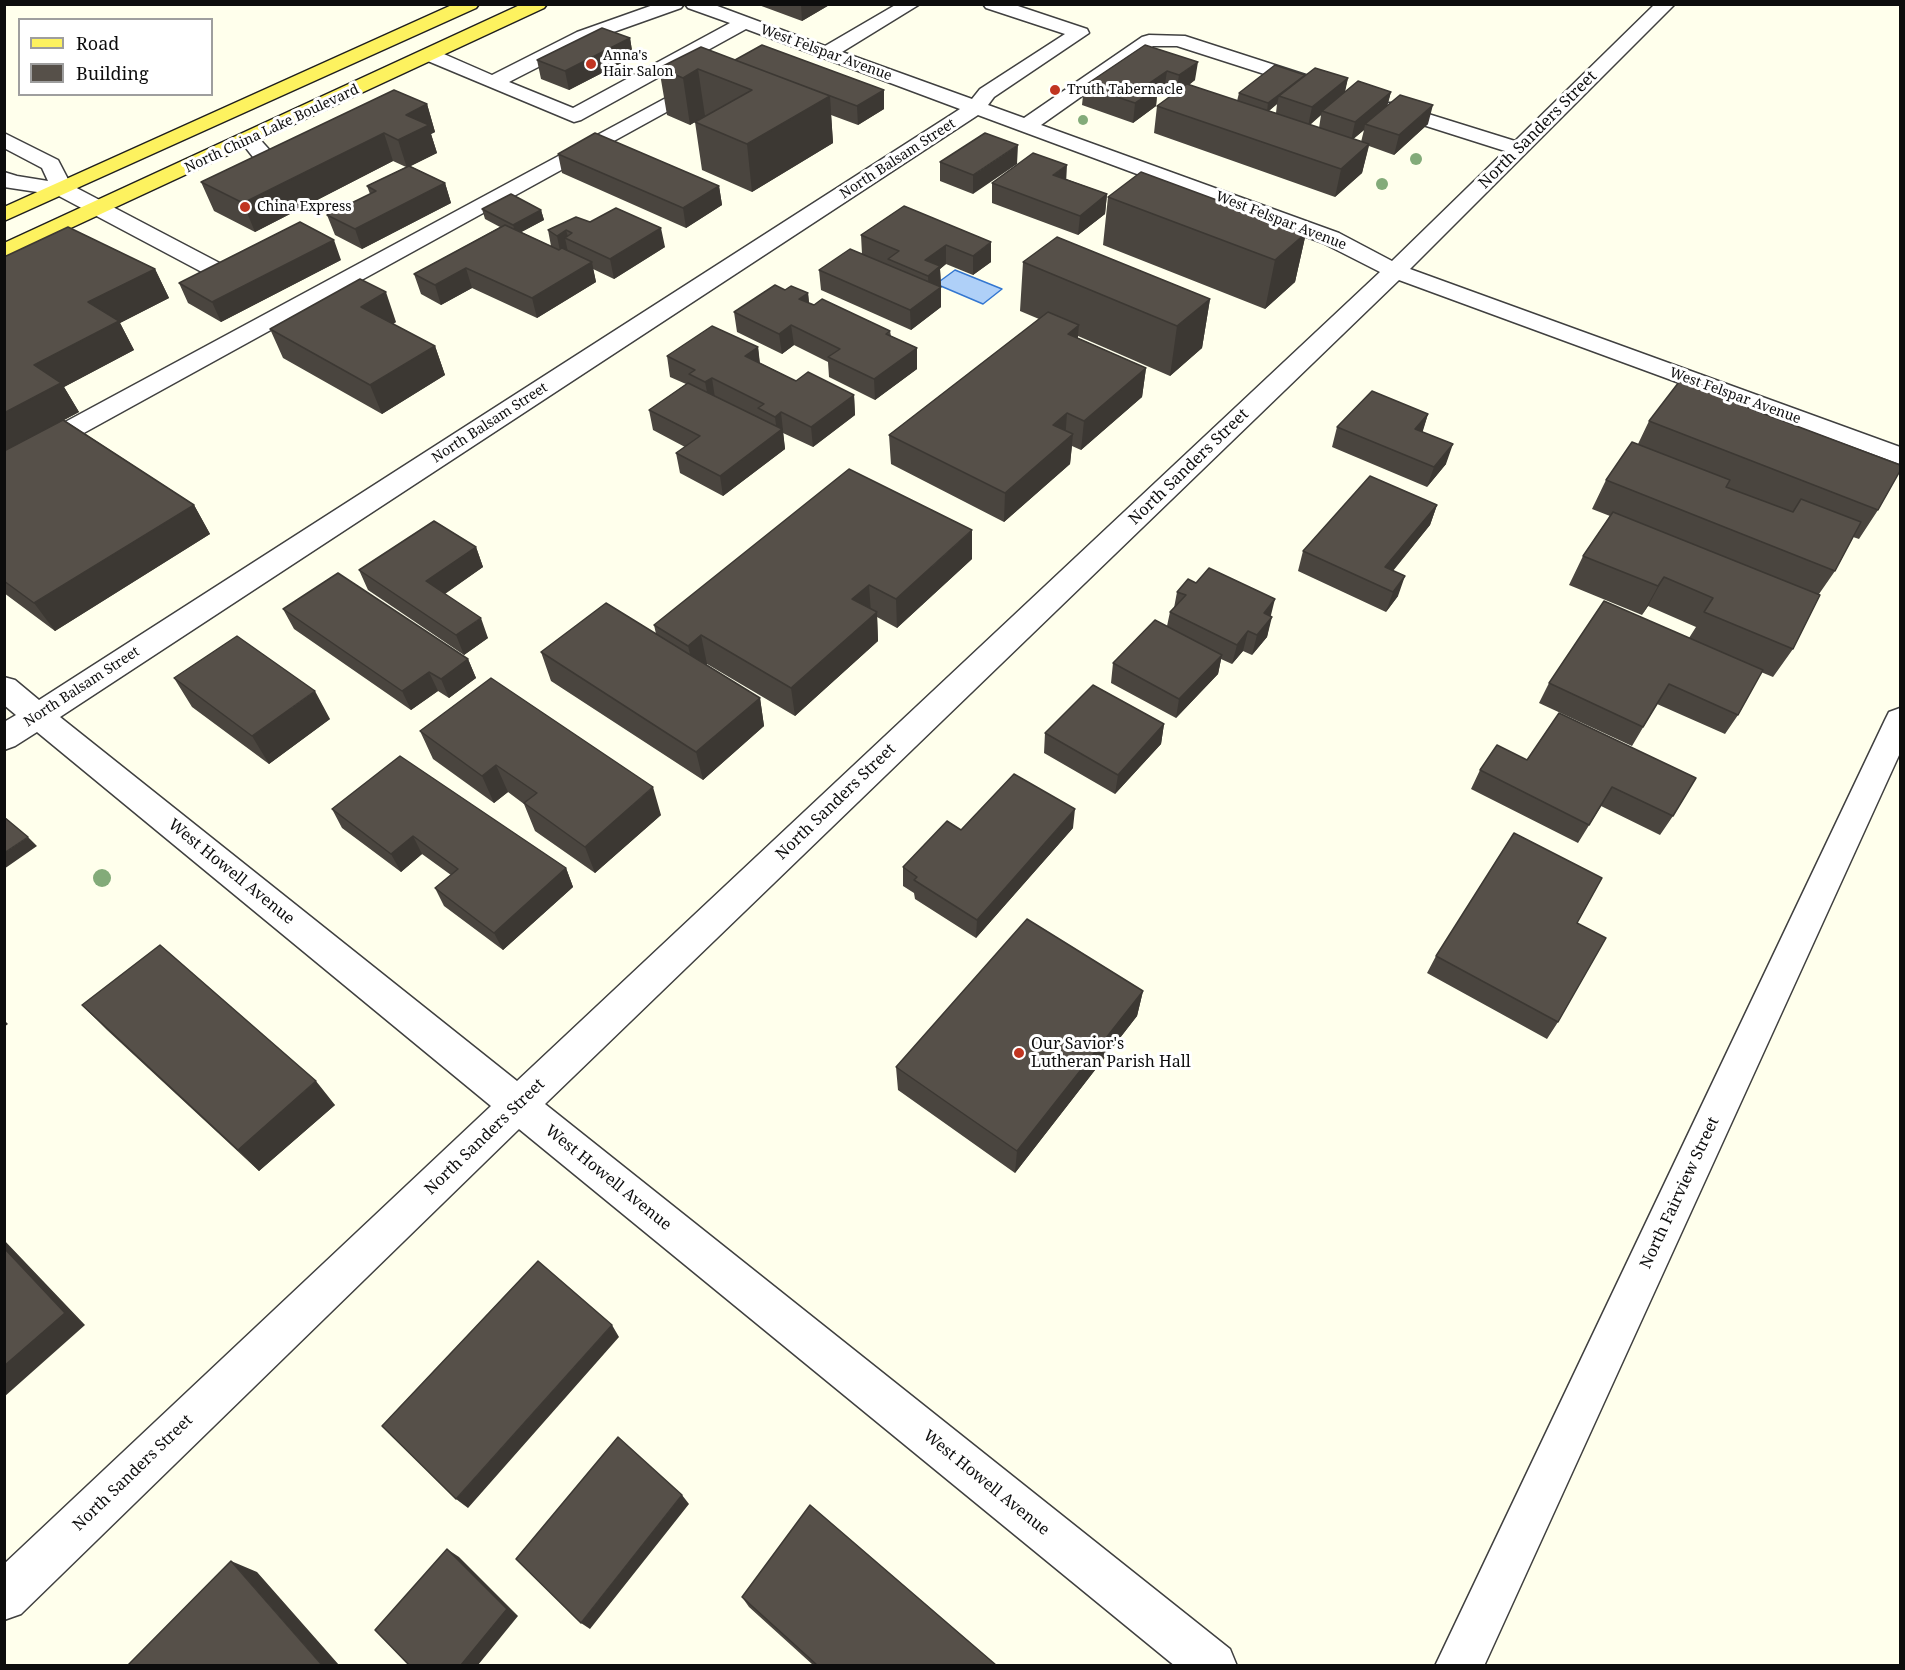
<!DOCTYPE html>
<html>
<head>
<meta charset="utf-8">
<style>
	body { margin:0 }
	#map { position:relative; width:1905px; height:1670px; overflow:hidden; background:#ffffec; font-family:"Noto Serif",serif }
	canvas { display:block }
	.frame { position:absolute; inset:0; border:6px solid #0d0d0d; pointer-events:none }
	.legend { position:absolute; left:18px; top:18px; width:195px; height:78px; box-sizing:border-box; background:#fff; border:2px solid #9e9e9e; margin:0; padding:8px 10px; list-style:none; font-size:18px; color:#0d0d0d }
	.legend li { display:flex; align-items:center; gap:12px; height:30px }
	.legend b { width:30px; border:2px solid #9e9e9e }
</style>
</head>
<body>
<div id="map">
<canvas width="1905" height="1670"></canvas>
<div class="frame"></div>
<ul class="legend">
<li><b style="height:8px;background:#fdf25f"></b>Road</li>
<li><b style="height:16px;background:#565049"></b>Building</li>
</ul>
</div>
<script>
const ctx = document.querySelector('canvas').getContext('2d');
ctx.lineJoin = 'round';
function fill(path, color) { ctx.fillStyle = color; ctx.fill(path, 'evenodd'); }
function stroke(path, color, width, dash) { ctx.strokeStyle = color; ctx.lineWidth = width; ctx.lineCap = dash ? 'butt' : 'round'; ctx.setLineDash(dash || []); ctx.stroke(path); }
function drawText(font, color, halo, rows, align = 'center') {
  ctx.font = font + ' "Noto Serif",serif'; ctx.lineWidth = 6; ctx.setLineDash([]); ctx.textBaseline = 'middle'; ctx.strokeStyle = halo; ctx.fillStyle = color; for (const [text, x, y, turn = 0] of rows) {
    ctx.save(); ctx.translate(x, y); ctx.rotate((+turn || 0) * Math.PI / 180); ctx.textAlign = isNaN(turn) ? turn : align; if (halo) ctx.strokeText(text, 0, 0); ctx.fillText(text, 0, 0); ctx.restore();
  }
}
const water = new Path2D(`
	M955 270 1002 289 983 304 936 284Z`);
const minor = new Path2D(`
	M656 4H684L681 8 591 40 509 82 573 108 730 23 688 8 685 4H712L825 46 897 4H920L842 52 972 99 980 89 1065 34 986 8 983 4H1012L1087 29 1089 33 994 97 988 105 1024 118 1142 37 1149 35 1185 36 1318 79 1321 83 1318 87 1311 89 1177 46H1153L1041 125 1339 233 1392 261 1505 151 1379 111 1376 107 1379 103H1393L1515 141 1655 4H1675L1410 269 1900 447V464L1399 280 545 1104 1230 1649 1237 1666H1175L519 1129 21 1614 4 1620V1564L491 1106 37 732 15 746 4 750V722L16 715 4 705V677L15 680 39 700 960 109 746 29 581 120 574 122 423 59 420 55 423 51H437L492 75 577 32ZM978 115 1323 243 1380 272 517 1081 60 717Z
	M703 78 710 80 713 84 710 88 13 472 4 474V455Z
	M4 133 58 160 71 185 231 269 234 274 231 279 223 281 215 279 57 195 4 187V172L17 176 48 181 42 168 4 148Z
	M249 133 256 135 283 165 287 169 283 173C265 178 253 156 242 143L239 139 242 135Z
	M1900 708V753L1484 1666H1435L1885 720 1889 712Z`);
const major = new Path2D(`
	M454 4H479L476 8 4 221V207Z
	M522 4H547L544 8 4 259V243Z`);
const trees = [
	[1083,120,5],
	[1416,159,6],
	[1382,184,6],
	[102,878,9]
];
const wall = new Path2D(`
	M756 4H831L802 21Z
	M630 38 633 57 569 90 541 79 537 60Z
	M1145 45 1195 80 1189 85 1237 101 1239 93 1304 76 1348 78 1344 93 1391 92 1387 105 1428 124 1394 155 1369 146 1362 173 1335 197 1154 133 1157 106 1174 93 1164 90 1157 95 1156 106 1133 123 1082 105 1084 86ZM1277 104 1276 113 1269 111ZM1321 115 1319 128 1310 125ZM1364 130 1361 142 1353 139Z
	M735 60 884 109 858 125 831 115 833 143 752 192 702 170 695 122 705 116 690 125 667 115 659 68Z
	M427 104 435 132 431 134 437 153 410 166 445 183 451 203 362 249 335 235 327 215 370 194 367 186 406 167 393 161 255 232 214 211 201 182Z
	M985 133 973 194 940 181V162Z
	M558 154 719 186 722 205 686 228 562 173Z
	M1066 179 1107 194 1105 214 1078 235 992 203V183Z
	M1108 197 1306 233 1295 282 1265 309 1103 245Z
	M904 206 991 262 973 275 946 264 940 269 941 286 939 287H941V307L911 330 821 290 819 270 862 254 861 235Z
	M482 209 541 210 544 220 521 232 551 246 548 230 590 222 665 247 614 279 593 269 596 282 537 318 472 288 441 305 421 294 414 274 500 227 485 219Z
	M4 257 155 269 169 298 120 323 134 350 64 387 79 412 64 420 194 505 210 534 55 631 4 593Z
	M341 260 221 322 188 303 179 283Z
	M1023 262 1210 299 1202 348 1170 376 1078 336V338L1146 368 1142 397 1081 450 1072 446 1070 464 1004 522 891 464 889 435 1039 319 1020 311Z
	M785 290 808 293 809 303 890 331 891 336 917 348V369L875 400 829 377 828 362 794 345 782 354 737 332 734 312Z
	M396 322 393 324 435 346 445 375 382 414 283 358 270 329Z
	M758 347 760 363 796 381 854 395 855 415 813 447 783 433 785 449 723 496 680 473 676 453 685 447 653 430 649 410 686 384 670 377 667 356Z
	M1749 402 1747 407 1878 510 1859 539 1853 537 1835 571 1819 594 1793 649 1773 677 1761 672 1738 715 1725 734 1657 704 1632 746 1539 703 1549 683 1689 638 1696 627 1648 606 1642 615 1569 585 1583 556 1610 516 1592 509 1606 480 1638 444 1649 421Z
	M1428 414 1422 432 1446 464 1427 487 1332 447 1337 427Z
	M1437 505 1430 525 1393 571 1398 596 1386 612 1298 571 1303 551Z
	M476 547 483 567 445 594 488 638 464 655 368 590 359 570Z
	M972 559 897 628 877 617 878 641 795 716 707 664 706 665 760 698 764 726 703 780 551 681 541 652 656 634 654 625Z
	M1177 592 1271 617 1267 637 1252 655 1243 651 1232 664 1221 659 1218 674 1176 718 1111 683 1113 663 1167 626 1170 612 1174 608Z
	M283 609 468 659 476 678 449 698 438 691 411 710 294 629Z
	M174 678 330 719 269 764 192 707Z
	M1559 713 1673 816 1660 835 1601 806 1578 843 1471 789 1480 770 1527 760Z
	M1164 724 1161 744 1115 794 1044 753 1045 733Z
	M420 731 661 815 595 873 535 831 524 804 508 792 494 803 433 759Z
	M332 809 566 868 573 887 503 950 444 906 435 888 451 875 422 854 401 872 342 828Z
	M1073 828 976 938 915 899 914 893 903 886V867Z
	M1577 923 1558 1022 1547 1039 1427 973 1436 956Z
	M1143 991 1137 1016 1015 1173 898 1090 896 1067Z
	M82 1005 335 1105 259 1171 107 1030Z
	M742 1597 996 1665H813L749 1607Z`);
const shadedWall = new Path2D(`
	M801 4H831L802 21Z
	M630 38 633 57 569 90 565 71Z
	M1198 62 1195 80 1176 94 1179 75Z
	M698 69 705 116 690 125 683 78Z
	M1167 71 1164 90 1157 95 1156 106 1133 123 1135 103 1148 84Z
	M1305 75 1303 84 1279 96 1277 104 1267 112 1268 103Z
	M1348 78 1344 97 1322 111 1321 115 1308 126 1312 107Z
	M884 90V109L858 125 857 106Z
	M1391 92 1386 111 1365 124 1364 130 1351 141 1355 122Z
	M830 96 833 143 752 192 747 144Z
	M427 104 435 132 431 134 437 153 407 168 398 140 406 115Z
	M1433 105 1428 124 1394 155 1399 135Z
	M384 133 393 161 255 232 243 203Z
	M1369 144 1362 173 1335 197 1341 169Z
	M1018 145 1017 164 973 194V175Z
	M1067 165 1066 184 1053 175Z
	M445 183 451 203 362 249 355 229Z
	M719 186 722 205 686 228 683 208Z
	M1107 194 1105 214 1078 235 1080 216Z
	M541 210 544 220 516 235 513 225Z
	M661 228 665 247 614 279 610 259Z
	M566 230 569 240 565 238 568 252 561 256 557 236Z
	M1306 233 1295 282 1265 309 1275 260Z
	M334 240 341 260 221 322 212 302Z
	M991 242V262L973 275V256Z
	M946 245V264L940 269 941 286 929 296 928 276 925 260Z
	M592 262 596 282 537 318 532 298Z
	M466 268 472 288 441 305 435 285Z
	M155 269 169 298 120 323 134 350 64 387 79 412 4 452V413L34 365 88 302Z
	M941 287V307L911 330 910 310Z
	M386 292 396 322 372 336 361 307Z
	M808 293 810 313 799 299Z
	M1210 299 1202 348 1170 376 1177 326Z
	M791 325 794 345 782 354 779 334Z
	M1079 325 1076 355 1068 334Z
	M435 346 445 375 382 414 370 385Z
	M758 347 760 368 745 356Z
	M917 348V369L875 400 874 379Z
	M1146 368 1142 397 1081 450 1084 421Z
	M712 378 715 398 709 402 705 382Z
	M854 395 855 415 813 447 811 427Z
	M781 412 785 449 723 496 720 476 777 433 775 417Z
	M1067 413 1065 441 1073 434 1070 464 1004 522 1005 493 1053 425Z
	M1428 414 1422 434 1415 429Z
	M1453 444 1446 464 1427 487 1434 467Z
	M194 505 210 534 55 631 34 603Z
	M1437 505 1430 525 1380 586 1385 567Z
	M972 530V559L897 628 896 599Z
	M476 547 483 567 434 601 426 581Z
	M1405 576 1398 596 1386 612 1393 592Z
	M1664 577 1648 606 1642 615 1658 586Z
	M869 585 871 613 852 599Z
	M1275 599 1270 619 1264 613Z
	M877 612 878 641 795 716 791 688Z
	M1272 617 1267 637 1252 655 1257 635Z
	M481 618 488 638 464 655 456 635Z
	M1248 631 1243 651 1232 664 1237 645Z
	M701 635 707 664 695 674 688 646Z
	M1222 655 1218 674 1176 718 1179 699Z
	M468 659 476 678 449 698 441 679Z
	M429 672 438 691 411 710 402 691Z
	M315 691 330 719 269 764 252 736Z
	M760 698 764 726 703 780 696 752Z
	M1164 724 1161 744 1115 794 1118 775Z
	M496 765 508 792 494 803 482 776Z
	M653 787 661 815 595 873 585 847Z
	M1075 809 1073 828 976 938 977 920Z
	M413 836 422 854 401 872 391 854Z
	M28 837 37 846 4 869V853Z
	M566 868 573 887 503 950 494 933Z
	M1143 991 1137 1016 1015 1173 1017 1151Z
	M4 1020 8 1024 4 1027Z
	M316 1081 335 1105 259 1171 238 1150Z
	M4 1240 85 1325 4 1397Z
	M612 1325 619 1337 468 1508 456 1499Z
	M682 1495 689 1504 590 1629 581 1623Z
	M447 1549 459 1557 518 1616 478 1665H461Z
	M231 1561 257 1572 339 1665H322Z`);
const building = new Path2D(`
	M602 28 630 38 565 71 537 60Z
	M762 45 884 90 857 106 735 60Z
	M1145 45 1198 62 1179 75 1167 71 1148 84 1158 87 1135 103 1084 86Z
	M701 47 830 96 747 144 695 122 752 90 698 69 683 78 659 68Z
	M1275 65 1305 75 1268 103 1239 93Z
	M1315 68 1348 78 1312 107 1279 96Z
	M1358 81 1391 92 1355 122 1322 111Z
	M1187 84 1369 144 1341 169 1157 106Z
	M394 90 427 104 406 115 429 125 398 140 384 133 243 203 201 182Z
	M1400 95 1433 105 1399 135 1365 124Z
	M595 133 719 186 683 208 558 154Z
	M985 133 1018 145 973 175 940 162Z
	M1033 153 1067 165 1053 175 1107 194 1080 216 992 183Z
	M409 166 445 183 355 229 327 215 376 191 367 186Z
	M1141 172 1306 233 1275 260 1108 197Z
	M511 194 541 210 513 225 482 209Z
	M904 206 991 242 973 256 946 245 925 260 940 266 928 276 888 259 899 251 861 235Z
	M616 208 661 228 610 259 565 238 572 233 566 230 557 236 548 230 576 217 590 222Z
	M300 222 334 240 212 302 179 283Z
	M505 225 559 250 562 248 592 262 532 298 466 268 435 285 414 274Z
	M68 227 155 269 88 302 119 321 34 365 61 383 4 413V257Z
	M1057 237 1210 299 1177 326 1023 262Z
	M850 249 941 287 910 310 819 270Z
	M360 279 386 292 361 307 435 346 370 385 270 329Z
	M775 285 785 290 791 286 808 293 799 299 814 305 822 299 890 331 886 334 917 348 874 379 828 357 840 349 791 325 779 334 734 312Z
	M1048 312 1079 325 1068 334 1146 368 1084 421 1067 413 1053 425 1073 434 1005 493 889 435Z
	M712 326 758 347 745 356 796 381 808 372 854 395 811 427 781 412 775 417 758 408 764 404 712 378 705 382 689 374 695 370 667 356Z
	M1682 378 1749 402 1746 407 1900 465V471L1878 510 1649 421Z
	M688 383 782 429 720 476 676 453 700 436 649 410Z
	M1372 391 1428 414 1415 429 1453 444 1434 467 1337 427Z
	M63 420 194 505 34 603 4 581V451Z
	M1632 442 1730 480 1726 487 1793 512 1801 499 1861 522 1835 571 1606 480Z
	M849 469 972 530 896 599 869 585 852 599 877 612 791 688 701 635 688 646 654 625Z
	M1370 476 1437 505 1385 567 1405 576 1393 592 1303 551Z
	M1613 512 1820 595 1793 649 1704 612 1713 598 1664 577 1658 586 1583 556Z
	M434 521 476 547 426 581 481 618 456 635 359 570Z
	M1209 568 1275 599 1264 613 1272 617 1257 635 1248 631 1237 645 1170 612 1186 595 1177 592 1188 579 1196 583Z
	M338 573 468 659 441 679 429 672 402 691 283 609Z
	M1604 601 1763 670 1738 715 1669 684 1643 727 1549 683Z
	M606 603 760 698 696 752 541 652Z
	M1155 620 1222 655 1179 699 1113 663Z
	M237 636 315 691 252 736 174 678Z
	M491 678 653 787 585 847 524 803 537 793 496 765 482 776 420 731Z
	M1093 685 1164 724 1118 775 1045 733Z
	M1559 713 1696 778 1673 816 1612 787 1589 825 1480 770 1497 745 1527 760Z
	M400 756 566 868 494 933 435 888 458 869 413 836 391 854 332 809Z
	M1014 774 1075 809 977 920 914 880 917 877 903 867 947 821 961 830Z
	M4 817 28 837 4 853Z
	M1514 833 1602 878 1577 923 1606 938 1558 1022 1436 956Z
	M1027 919 1143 991 1017 1151 896 1067Z
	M160 945 316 1081 238 1150 82 1005Z
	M4 1248 65 1313 4 1366Z
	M538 1261 612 1325 456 1499 382 1426Z
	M618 1437 682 1495 581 1623 516 1559Z
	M810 1505 996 1665H817L742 1597Z
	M447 1549 507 1609 461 1665H409L375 1630Z
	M231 1561 322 1665H128Z`);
const markers = [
	[591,64,6,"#c13521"],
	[1055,90,6,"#c13521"],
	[245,207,6,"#c13521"],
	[1019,1053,6,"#c13521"]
];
const farStreetnames = [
	["West Felspar Avenue",826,53,20],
	["North China Lake Boulevard",272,129,-25],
	["North Balsam Street",898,159,-33],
	["West Felspar Avenue",1281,221,21],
	["West Felspar Avenue",1735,396,20],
	["North Balsam Street",490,423,-33],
	["North Balsam Street",82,687,-33]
];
const farPoinames = [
	["Anna's",603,56],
	["Hair Salon",603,72],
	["Truth Tabernacle",1067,90],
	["China Express",257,207]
];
const streetNames = [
	["North Sanders Street",1538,130,-45],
	["North Sanders Street",1189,467,-44],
	["North Sanders Street",836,802,-44],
	["West Howell Avenue",231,872,39],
	["North Sanders Street",485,1137,-44],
	["West Howell Avenue",608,1178,39],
	["North Fairview Street",1680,1193,-65],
	["North Sanders Street",133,1473,-44],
	["West Howell Avenue",986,1483,39]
];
const poiNames = [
	["Our Savior's",1031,1044],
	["Lutheran Parish Hall",1031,1062]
];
fill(water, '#afd0f8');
stroke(water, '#3477d1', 1.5);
stroke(minor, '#404040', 3);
stroke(major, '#1e1e1e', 3);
fill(minor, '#fff');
fill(major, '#fdf25f');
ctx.fillStyle = '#83ab79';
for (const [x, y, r] of trees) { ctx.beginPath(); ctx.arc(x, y, r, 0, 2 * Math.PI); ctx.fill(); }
fill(wall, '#4a453f');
fill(shadedWall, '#3c3833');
fill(building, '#565049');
stroke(building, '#3c3833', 1.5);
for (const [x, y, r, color] of markers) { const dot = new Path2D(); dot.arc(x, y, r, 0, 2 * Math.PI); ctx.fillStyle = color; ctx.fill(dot); stroke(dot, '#fff', 2); }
drawText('14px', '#0d0d0d', '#fff', farStreetnames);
drawText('14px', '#0d0d0d', '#fff', farPoinames, 'left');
drawText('16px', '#0d0d0d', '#fff', streetNames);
drawText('16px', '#0d0d0d', '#fff', poiNames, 'left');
</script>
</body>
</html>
